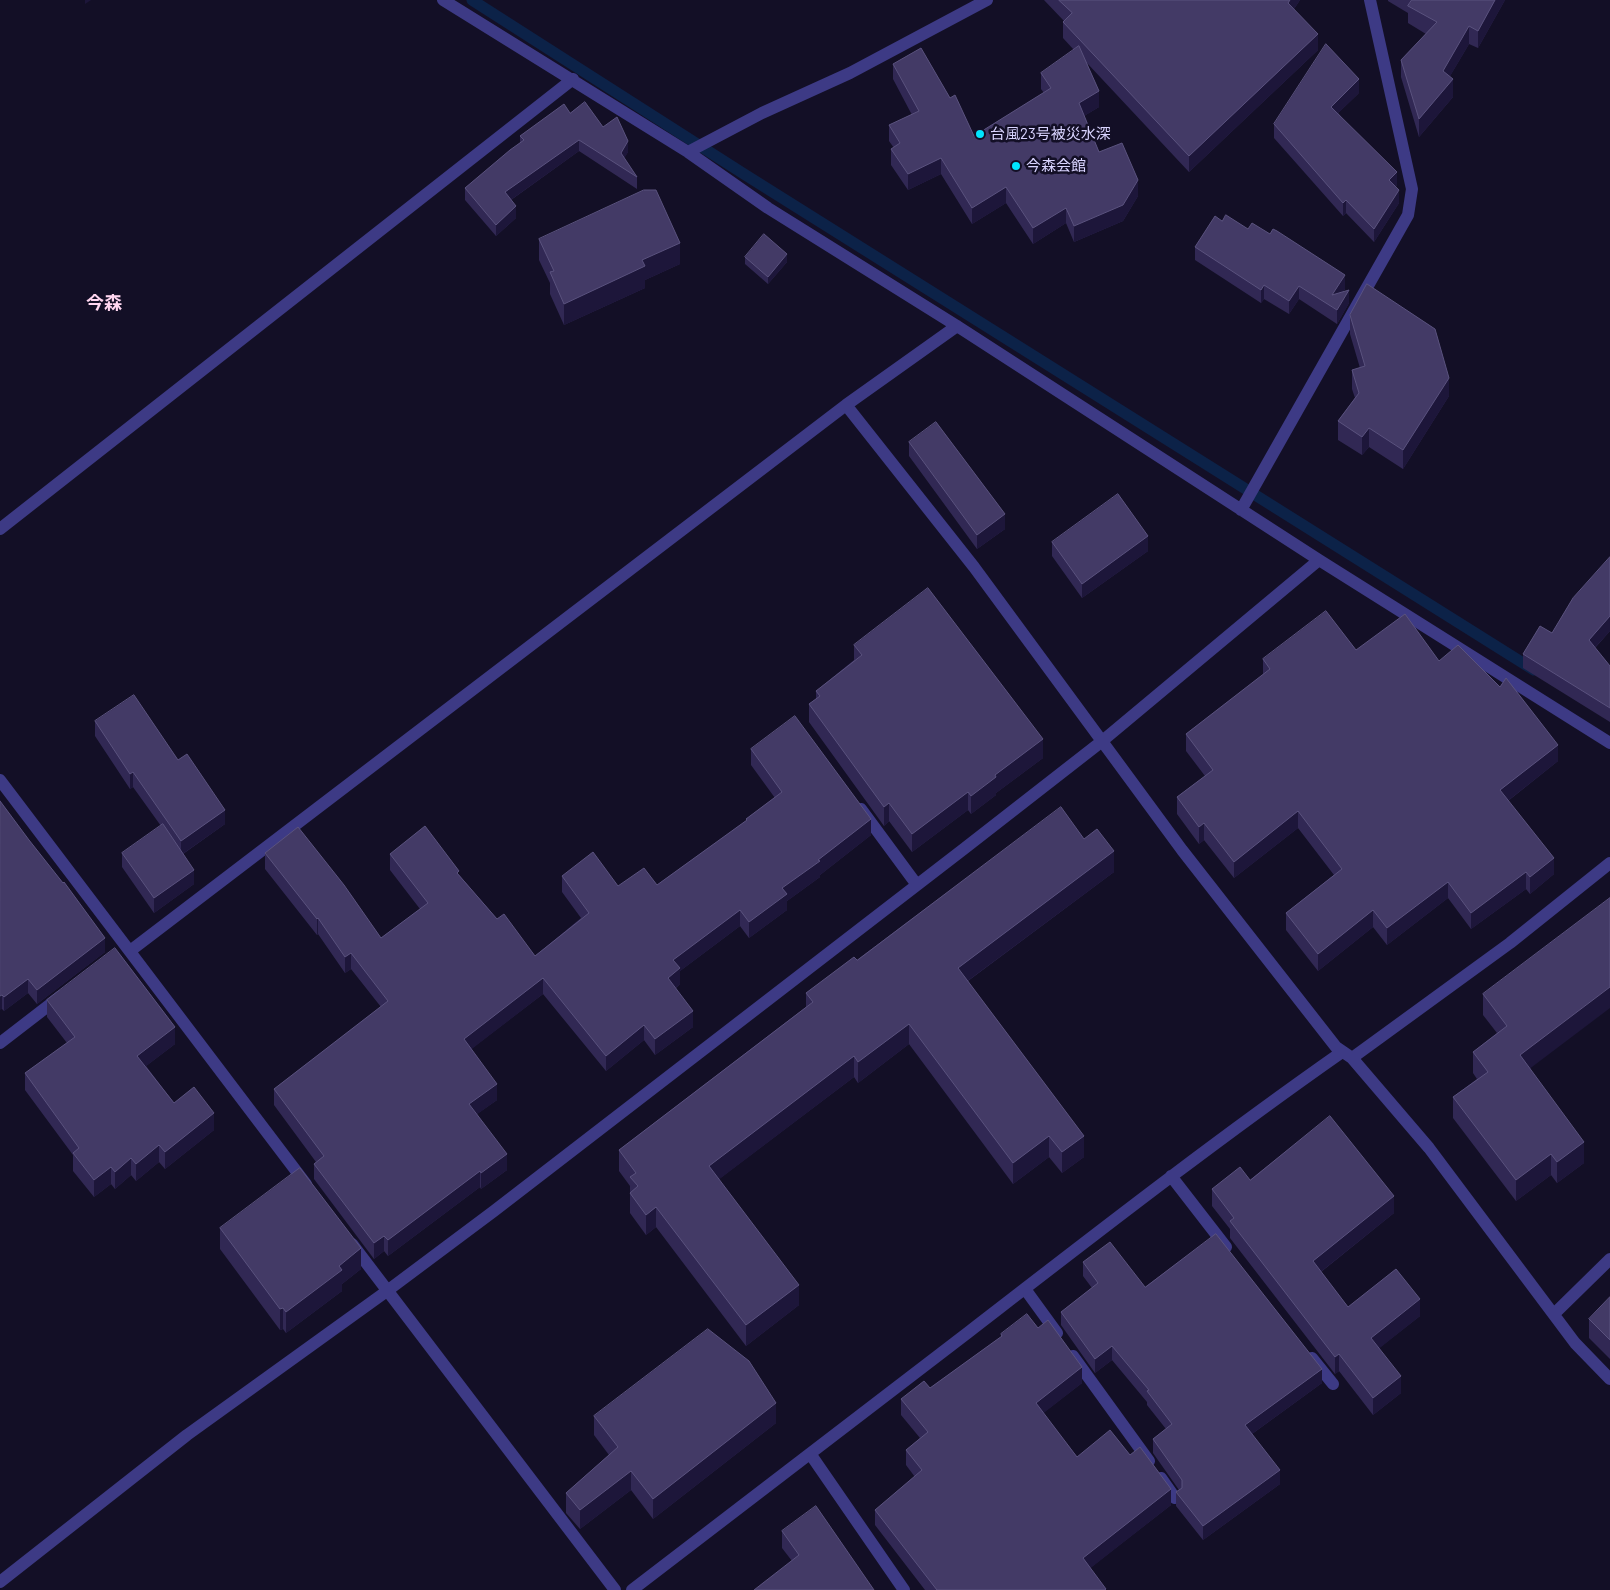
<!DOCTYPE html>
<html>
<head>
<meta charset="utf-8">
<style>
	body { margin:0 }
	canvas { display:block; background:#130f26 }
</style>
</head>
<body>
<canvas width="1610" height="1590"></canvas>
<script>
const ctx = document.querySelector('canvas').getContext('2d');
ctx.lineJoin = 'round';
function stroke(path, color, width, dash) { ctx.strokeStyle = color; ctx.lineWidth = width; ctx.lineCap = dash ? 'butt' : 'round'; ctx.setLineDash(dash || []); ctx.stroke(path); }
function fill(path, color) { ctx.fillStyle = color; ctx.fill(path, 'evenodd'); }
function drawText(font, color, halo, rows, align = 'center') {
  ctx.font = font + ' Barlow,"Noto Sans JP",sans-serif'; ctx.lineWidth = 5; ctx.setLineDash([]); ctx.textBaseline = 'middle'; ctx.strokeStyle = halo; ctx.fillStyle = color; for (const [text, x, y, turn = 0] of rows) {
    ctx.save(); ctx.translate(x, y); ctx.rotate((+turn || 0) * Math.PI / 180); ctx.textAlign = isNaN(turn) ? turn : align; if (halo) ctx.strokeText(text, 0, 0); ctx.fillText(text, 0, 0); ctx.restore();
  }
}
const stream = new Path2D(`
	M472 0 744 174 1534 670`);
const minor = new Path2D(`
	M443 0 688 152 768 208 957 326 1319 560 1610 743
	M688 152 762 113 850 73 987 0
	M846 405 974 567 1182 850 1336 1047 1352 1058 1429 1148 1575 1343 1610 1379
	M1241 510 1408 215 1412 189 1370 0
	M0 529 573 79
	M0 780 306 1184
	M861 809 917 885
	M130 951 846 405 957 326
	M0 1043 61 996
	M1352 1058 1510 943 1610 863
	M1171 1176 1226 1247
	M352 1244 615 1590
	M1025 1289 1057 1333
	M1554 1314 1610 1259
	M1073 1356 1149 1461
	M1312 1358 1333 1384
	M811 1455 904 1590
	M1161 1478 1175 1498
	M0 1582 187 1435 387 1291 494 1211 965 848 1101 742 1319 560
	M632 1590C745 1504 858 1418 970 1331 1093 1236 1215 1141 1342 1052`);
const wall = new Path2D(`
	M1044 0H1300L1294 9 1318 50 1189 172 1087 63 1099 107 1084 116 1099 152 1138 196 1123 221 1074 242 1066 223 1033 244 1006 203 972 224 941 174 908 190 891 165V149L894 148 889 141V125L912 115 893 79V64L950 98 974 136 1044 93 1041 89V73L1074 50 1063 38V22L1064 21Z
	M1388 0H1505L1478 48 1469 44 1450 76 1453 97 1419 137 1401 77V60L1426 34 1408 23V13L1388 1Z
	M1359 93 1338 113 1397 185 1396 186 1399 203 1374 242 1346 213 1343 216 1274 138V124Z
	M570 113 603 127 628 152 624 158 637 177V189L579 151 511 200 516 218 496 236 465 200V188L520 143V136Z
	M1222 221 1345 289 1343 292 1349 303 1337 324 1299 299 1289 314 1264 299 1261 303 1195 260V247Z
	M539 239 680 264 645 280V288L564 325 550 294V283L539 260Z
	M745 257 787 262 768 284 745 264Z
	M1350 315 1449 396 1403 469 1369 447 1362 455 1338 440V421L1355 398 1352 389V370L1360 368 1350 334Z
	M909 442 1005 529 977 549 909 456Z
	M1052 542 1148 551 1082 598 1052 556Z
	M1610 557V631L1595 648 1610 666V722L1523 668V654L1552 633Z
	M854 645 1043 758 996 793V795L971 814 968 810 912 852 889 821 884 826 809 722V704L816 699V691L854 660Z
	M1356 650 1439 661 1558 761 1508 801 1554 874 1530 894 1526 889 1471 929 1448 898 1387 945 1373 927 1318 971 1286 930V913L1334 875 1298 828 1234 878 1204 840 1199 844 1177 814V797L1205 776 1186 751V734L1263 675V659Z
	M95 721 225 824 183 854 194 884 154 913 122 867V853L161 826 133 787 130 789 95 736Z
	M751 749 871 835 820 875V877L787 901V910L749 938 740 926 680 971V984L676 988 693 1027 655 1055 644 1040 606 1071 543 994 471 1049 497 1100 477 1114 507 1170 481 1189 480 1187 388 1256 384 1251 374 1259 314 1179V1164L316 1162 274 1105V1089L381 1007 351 969 345 973 318 934 317 935 265 869V853L381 938 420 909 390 870V854L459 875 497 919 535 956 581 918 562 892V876L618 886 657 885 746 821V819L775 798 751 765Z
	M0 801 105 952 37 1004 28 993 4 1011 2 1009Z
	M1084 839 1114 872 968 981 1084 1157 1062 1173 1049 1157 1013 1184 909 1044 858 1083 854 1077 719 1179 799 1305 746 1346 656 1227 646 1235 630 1213V1186L619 1171V1150L806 1007V993L857 960Z
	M1610 898 1530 1069 1584 1163 1557 1183 1551 1175 1516 1201 1453 1118V1097L1477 1079 1473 1073V1052L1497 1033 1483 1015V994Z
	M47 1000 175 1044 146 1066 174 1103 214 1130 165 1169 159 1162 136 1181 131 1175 115 1189 111 1184 94 1197 73 1171V1155L25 1090V1073L67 1043 47 1017Z
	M1250 1180 1394 1213 1321 1272 1348 1307 1420 1316 1379 1348 1401 1393 1373 1415 1339 1371 1335 1374 1230 1238V1229L1212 1206V1189Z
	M220 1228 361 1269 342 1284V1291L286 1333 283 1329 280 1330 220 1249Z
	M1083 1262 1145 1287 1322 1383 1252 1434 1280 1484 1203 1540 1176 1506V1492L1179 1490 1153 1453V1439L1166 1429 1147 1405V1402L1112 1360 1095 1373 1061 1325V1312L1092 1288 1083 1276Z
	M1610 1297V1359L1589 1338V1319Z
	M1038 1328 1082 1383 1043 1413 1077 1457 1130 1455 1171 1505 1090 1568 1106 1590H925L875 1525V1510L915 1477 906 1465V1450L920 1438 901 1415V1399L930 1388 1001 1337V1334Z
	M594 1416 776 1423 653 1519 631 1490 580 1529 566 1513V1493L609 1455 594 1435Z
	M782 1531 874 1590 792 1561 782 1548Z`);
const shadedWall = new Path2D(`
	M85 0H91L85 4Z
	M1290 0H1300L1288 18V3Z
	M1495 0H1505L1478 48V31Z
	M1469 26V44L1443 88V71Z
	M1318 34V50L1189 172V156Z
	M1359 79V93L1331 120V107Z
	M1453 79V97L1419 137V119Z
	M1099 91V107L1079 119V103Z
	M579 140V151L505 204V192Z
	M628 141V152L621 164V153Z
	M941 158V174L908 190V174Z
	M1397 172V185L1389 193V180Z
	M1138 180V196L1123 221 1074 242V226Z
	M1006 187V203L972 224V208Z
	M1399 190V203L1374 242V229Z
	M1346 200V213L1343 216V203Z
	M516 206V218L496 236V225Z
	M1066 208V223L1033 244V228Z
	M680 243V264L645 280V288L564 325V304L642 260Z
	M787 254V262L768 284V277Z
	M1345 275V289L1332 308V295Z
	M1264 285V299L1261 303V290Z
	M1299 286V299L1289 314V301Z
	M1349 290V303L1337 324V310Z
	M1449 378V396L1403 469V450Z
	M1369 428V447L1362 455V437Z
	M1005 514V529L977 549V535Z
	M1148 536V551L1082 598V584Z
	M1610 616V631L1589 654V640Z
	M1043 739V758L996 793V795L971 814V796L995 775Z
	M1558 745V761L1500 807V790Z
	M133 772V787L130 789V774Z
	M968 792V810L912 852V834Z
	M889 803V821L884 826V807Z
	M225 810V824L181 855V841Z
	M1298 811V828L1234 878V862Z
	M871 819V835L820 875V877L787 901V910L749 938V922L782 888 818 860Z
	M1204 823V840L1199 844V827Z
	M1114 851V872L958 988V968Z
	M1554 858V874L1530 894V877Z
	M194 870V884L154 913V898Z
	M1526 872V889L1471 929V913Z
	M1448 882V898L1387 945V928Z
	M740 910V926L680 971V984L668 994V978L673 960Z
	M1373 910V927L1318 971V954Z
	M318 918V934L317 935V919Z
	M105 938V952L37 1004V990Z
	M351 953V969L345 973V957Z
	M543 978V994L464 1055V1039Z
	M28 979V993L4 1011V997Z
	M1610 987V1008L1520 1076V1055Z
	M2 995V1009L0 1010V996Z
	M693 1011V1027L655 1055V1039Z
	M909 1024V1044L858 1083V1062Z
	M644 1025V1040L606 1071V1056Z
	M175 1027V1044L137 1073V1056Z
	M854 1056V1077L709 1187V1166Z
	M497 1084V1100L469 1120V1104Z
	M214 1113V1130L165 1169V1152Z
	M1049 1136V1157L1013 1184V1163Z
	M1084 1136V1157L1062 1173V1152Z
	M1584 1142V1163L1557 1183V1162Z
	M159 1145V1162L136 1181V1164Z
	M507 1154V1170L481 1189V1173Z
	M1551 1154V1175L1516 1201V1180Z
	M131 1158V1175L115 1189V1172Z
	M111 1167V1184L94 1197V1180Z
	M480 1171V1187L388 1256V1240Z
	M1394 1196V1213L1313 1278V1261Z
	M656 1207V1227L646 1235V1215Z
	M384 1236V1251L374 1259V1243Z
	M361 1248V1269L342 1284V1291L286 1333V1312L339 1266Z
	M799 1285V1305L746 1346V1325Z
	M1420 1299V1316L1371 1355V1338Z
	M283 1308V1329L280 1330V1309Z
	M1112 1346V1360L1095 1373V1359Z
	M1339 1354V1371L1335 1374V1357Z
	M1082 1367V1383L1036 1419V1403Z
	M1322 1369V1383L1245 1439V1425Z
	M1401 1376V1393L1373 1415V1398Z
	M776 1403V1423L653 1519V1499Z
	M1280 1470V1484L1203 1540V1526Z
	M631 1471V1490L580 1529V1510Z
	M1171 1489V1505L1083 1574V1558Z`);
const building = new Path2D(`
	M1059 0H1290L1288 3 1318 34 1189 156 1063 22 1072 13Z
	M1412 0H1495L1478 31 1469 26 1443 71 1453 79 1419 119 1401 60 1437 22 1408 6Z
	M1326 44 1359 79 1331 107 1397 172 1389 180 1399 190 1374 229 1346 200 1343 203 1274 124Z
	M1079 46 1099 91 1079 103 1099 152 1122 143 1138 180 1123 205 1074 226 1066 208 1033 228 1006 187 972 208 941 158 908 174 891 149 900 143 889 125 919 111 893 64 921 48 950 98 955 95 974 136 1051 88 1041 73Z
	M585 102 603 127 617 117 628 141 621 153 637 177 579 140 505 192 516 206 496 225 465 188 510 150 524 140 520 136 564 104 570 113Z
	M644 190H656L680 243 642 260 645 266 564 304 550 272 554 271 539 239Z
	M1226 215 1248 229 1252 223 1270 234 1273 229 1277 231 1345 275 1332 295 1349 290 1337 310 1299 286 1289 301 1264 285 1261 290 1195 247 1215 216 1222 221Z
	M764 234 787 254 768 277 745 257Z
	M1367 284 1435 329 1449 378 1403 450 1369 428 1362 437 1338 421 1359 393 1352 370 1365 366 1350 315Z
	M936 422 1005 514 977 535 909 442Z
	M1118 494 1148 536 1082 584 1052 542Z
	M1610 557V616L1589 640 1610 666V708L1523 654 1540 626 1552 633 1573 598Z
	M928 588 1043 739 995 775 996 777 971 796 968 792 912 834 889 803 884 807 809 704 820 696 816 691 862 655 854 645Z
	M1326 611 1356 650 1405 614 1439 661 1458 645 1500 687 1506 678 1558 745 1500 790 1554 858 1530 877 1526 872 1471 913 1448 882 1387 928 1373 910 1318 954 1286 913 1342 869 1298 811 1234 862 1204 823 1199 827 1177 797 1213 770 1186 734 1270 669 1263 659Z
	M134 695 178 760 187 754 225 810 181 841 133 772 130 774 95 721Z
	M795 716 871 819 818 860 820 861 782 888 787 894 749 922 740 910 673 960 680 968 668 978 693 1011 655 1039 644 1025 606 1056 543 978 464 1039 497 1084 469 1104 507 1154 481 1173 480 1171 388 1240 384 1236 374 1243 314 1164 324 1156 274 1089 388 1001 351 953 345 957 318 918 317 919 265 853 298 827 344 885 381 938 428 903 390 854 425 826 459 871 457 873 497 919 504 914 535 956 589 913 562 876 593 852 618 886 644 868 657 885 747 820 746 819 782 792 751 749Z
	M0 801 29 840 63 883 64 882 105 938 37 990 28 979 4 997 2 995 0 996Z
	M1061 807 1084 839 1097 829 1114 851 958 968 1084 1136 1062 1152 1049 1136 1013 1163 909 1024 858 1062 854 1056 709 1166 799 1285 746 1325 656 1207 646 1215 630 1193 638 1186 630 1177 636 1173 619 1150 813 1002 806 993 854 957 857 960Z
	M163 824 194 870 154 898 122 853Z
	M1610 898V987L1520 1055 1584 1142 1557 1162 1551 1154 1516 1180 1453 1097 1488 1072 1473 1052 1507 1026 1483 994Z
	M115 948 175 1027 137 1056 174 1103 194 1087 214 1113 165 1152 159 1145 136 1164 131 1158 115 1172 111 1167 94 1180 73 1153 79 1148 25 1073 75 1037 47 1000Z
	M1330 1116 1394 1196 1313 1261 1348 1307 1396 1269 1420 1299 1371 1338 1401 1376 1373 1398 1339 1354 1335 1357 1230 1221 1234 1218 1212 1189 1240 1167 1250 1180Z
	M300 1168 361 1248 339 1266 342 1270 286 1312 283 1308 280 1309 220 1228Z
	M1216 1234 1322 1369 1245 1425 1280 1470 1203 1526 1176 1492 1182 1488V1480L1153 1439 1172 1424 1147 1391 1149 1390 1112 1346 1095 1359 1061 1312 1098 1283 1083 1262 1110 1242 1145 1287Z
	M1610 1297V1340L1589 1319Z
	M1027 1314 1038 1328 1048 1320 1082 1367 1036 1403 1077 1457 1110 1430 1130 1455 1140 1447 1171 1489 1083 1558 1106 1589 1105 1590H937L875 1510 922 1470 906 1450 928 1432 901 1399 924 1381 930 1388 1002 1336 1001 1334Z
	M708 1329 749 1361 776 1403 653 1499 631 1471 580 1510 566 1493 618 1447 594 1416Z
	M816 1506 874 1590H754L799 1555 782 1531Z`);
const markers = [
	[980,134,5,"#00e5ff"],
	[1016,166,5,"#00e5ff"]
];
const poiNames = [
	["台風23号被災水深",990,134],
	["今森会館",1026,166]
];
const quarterNames = [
	["今森",104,303]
];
stroke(stream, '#0c2248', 11);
stroke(minor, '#3d3a85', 12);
fill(wall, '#312854');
fill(shadedWall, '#1d163a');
fill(building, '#433a66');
stroke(building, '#5a527e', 1);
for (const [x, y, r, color] of markers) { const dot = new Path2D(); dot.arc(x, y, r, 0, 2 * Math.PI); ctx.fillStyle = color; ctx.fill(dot); stroke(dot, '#130f26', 2); }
drawText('15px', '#d9d4ff', '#130f26', poiNames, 'left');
drawText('bold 18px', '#ffd6f0', '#130f26', quarterNames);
</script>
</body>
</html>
